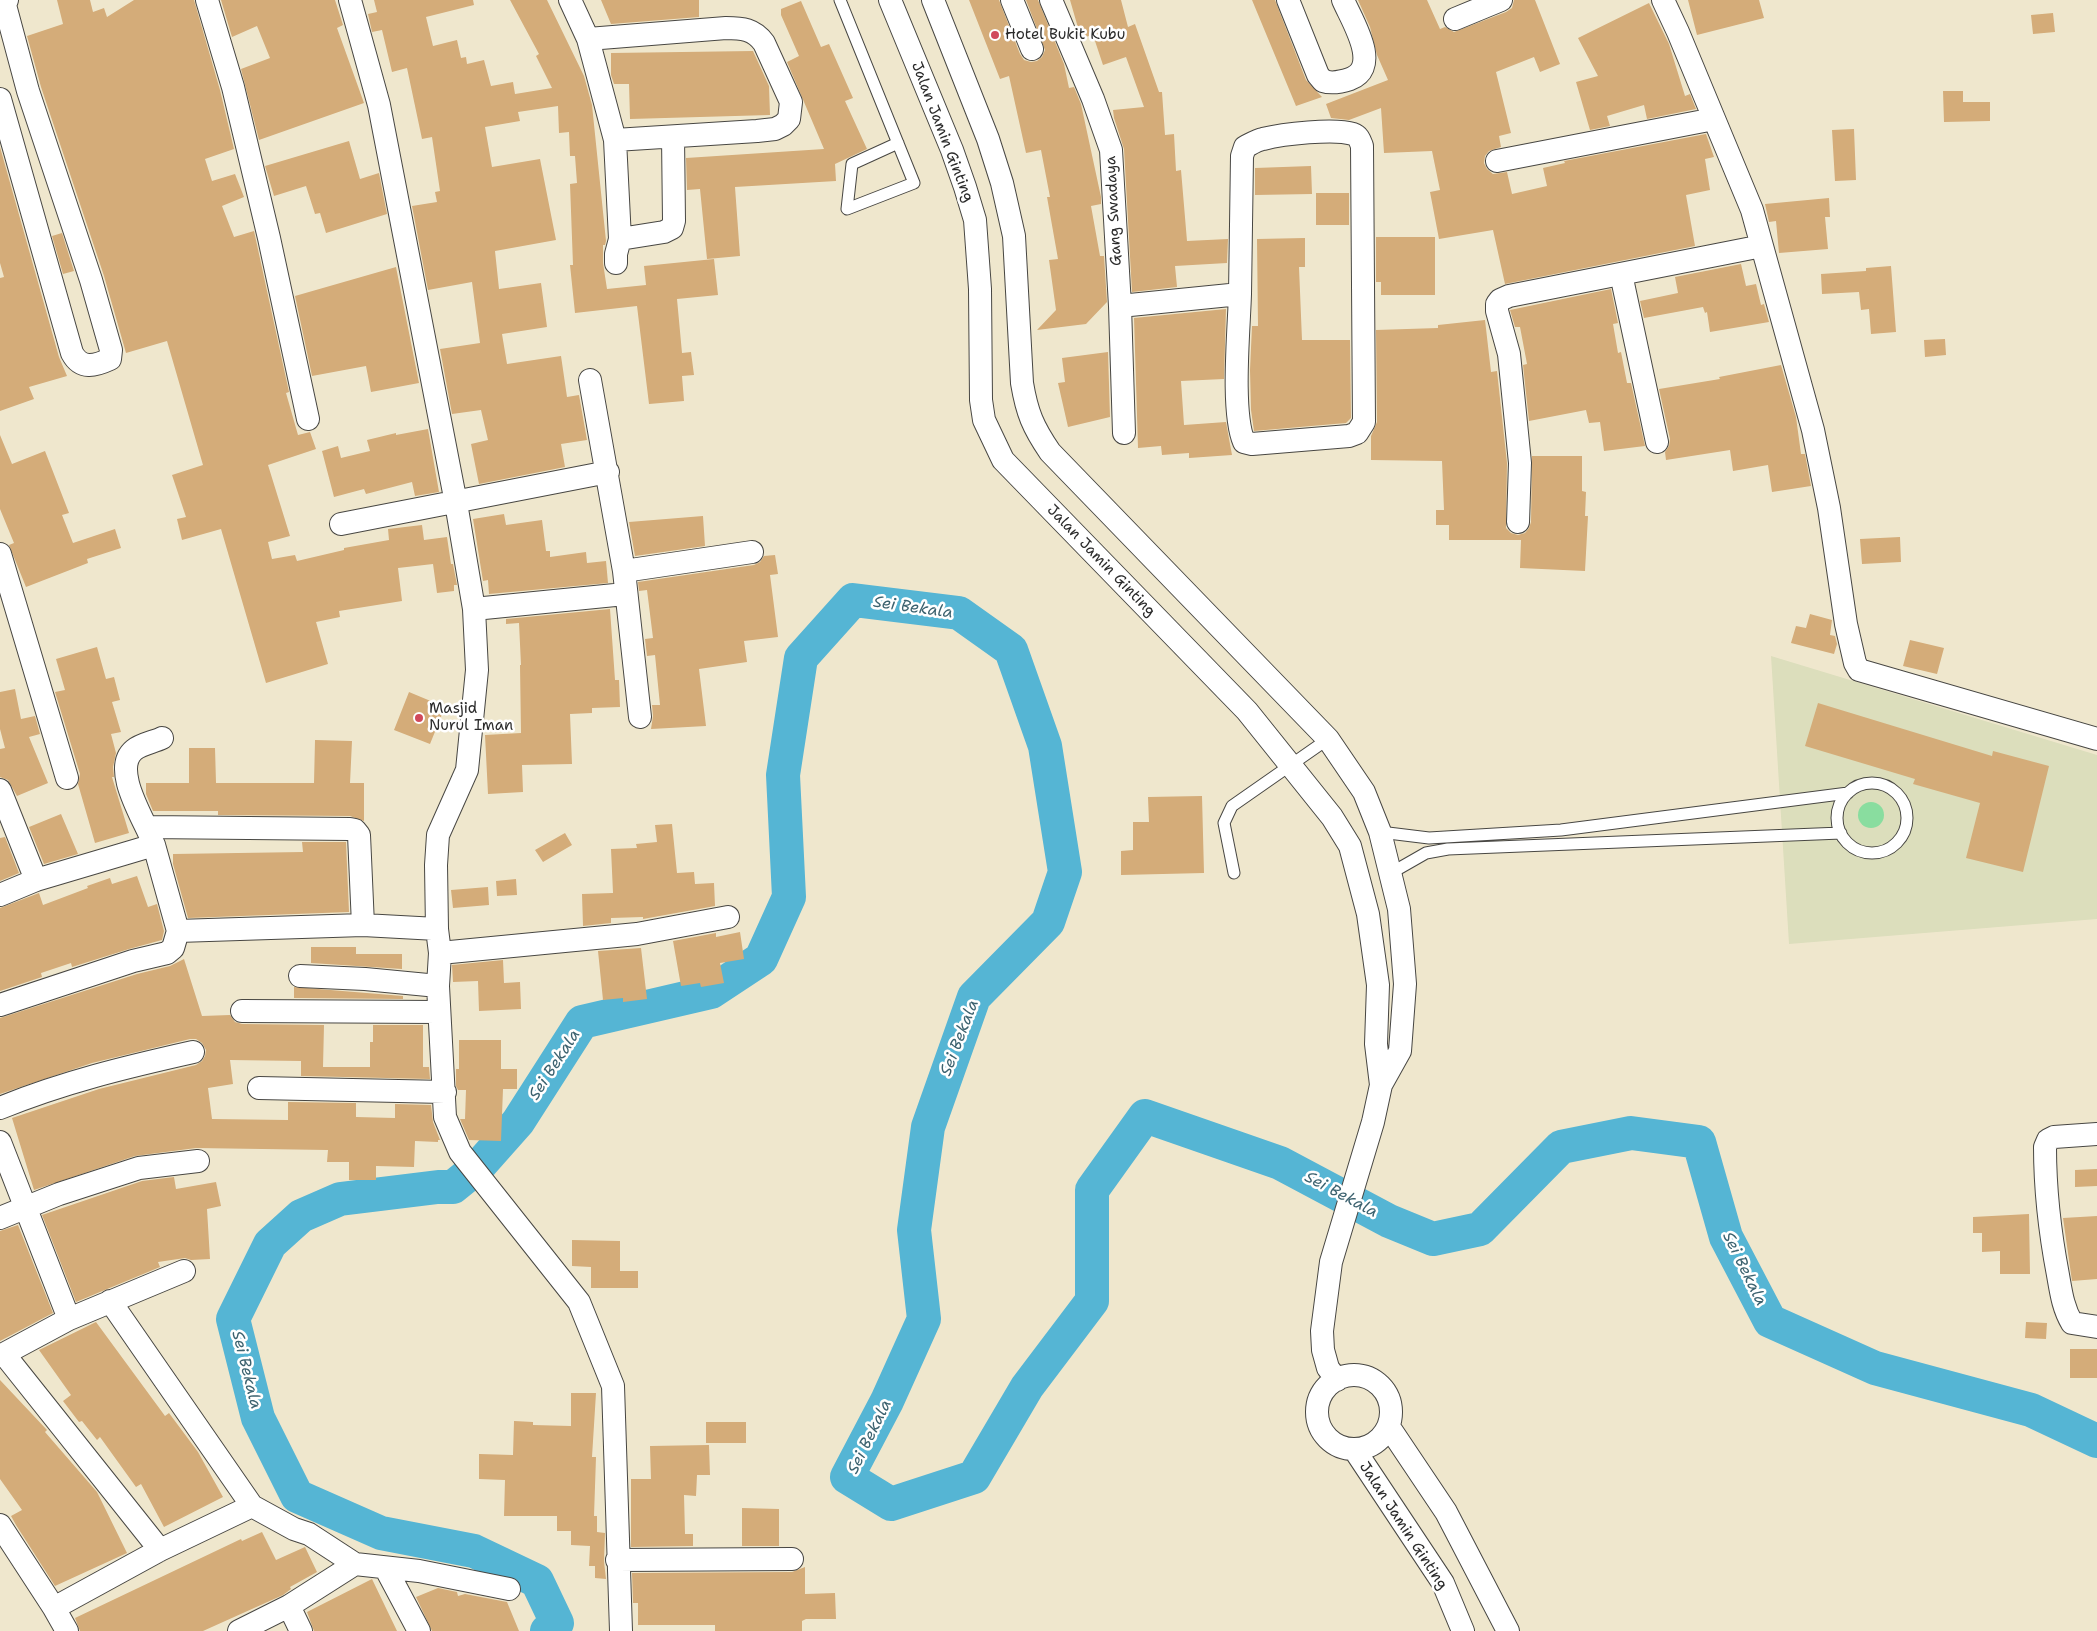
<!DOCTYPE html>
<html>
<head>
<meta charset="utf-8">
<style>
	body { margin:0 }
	canvas { display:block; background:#efe7cd }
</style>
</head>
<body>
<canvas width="2097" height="1631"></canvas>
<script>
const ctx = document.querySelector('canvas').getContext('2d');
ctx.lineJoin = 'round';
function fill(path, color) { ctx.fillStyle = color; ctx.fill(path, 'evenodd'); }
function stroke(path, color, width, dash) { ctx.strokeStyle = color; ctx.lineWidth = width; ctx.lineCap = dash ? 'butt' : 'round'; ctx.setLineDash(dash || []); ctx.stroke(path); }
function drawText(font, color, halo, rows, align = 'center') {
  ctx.font = font + ' "Shantell Sans",sans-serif'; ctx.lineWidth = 5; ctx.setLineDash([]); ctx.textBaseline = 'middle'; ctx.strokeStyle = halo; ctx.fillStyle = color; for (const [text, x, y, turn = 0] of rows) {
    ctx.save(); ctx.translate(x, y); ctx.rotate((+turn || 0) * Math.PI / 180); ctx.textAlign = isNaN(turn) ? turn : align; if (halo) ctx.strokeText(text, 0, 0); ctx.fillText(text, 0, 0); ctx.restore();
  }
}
const built = new Path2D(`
	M1771 656 2097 755V919L1789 944Z`);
const green = new Path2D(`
	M1858 815a13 13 0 1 1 26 0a13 13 0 1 1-26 0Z`);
const river = new Path2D(`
	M547 1631 557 1623 537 1581 474 1551 381 1533 297 1496 258 1418 233 1319 270 1244 301 1216 340 1199 438 1187H453L479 1166 518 1122 582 1022 711 992 761 959 789 897 783 775 801 658 853 600 959 613 1011 650 1045 746 1065 872 1048 922 974 997 928 1127 914 1230 924 1319 887 1401 847 1477 891 1504 974 1477 1027 1387 1092 1301V1190L1145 1116 1280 1163 1389 1221 1433 1239 1480 1229 1561 1147 1631 1133 1699 1142 1726 1237 1770 1321 1875 1368 2031 1410 2097 1441`);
const building = new Path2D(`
	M57 0H90L93 12 104 8 107 17 134 0H194L220 90 234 149 205 159 212 181 235 174 244 197 222 206 234 237 254 231 289 392 286 393 298 435 310 432 316 449 268 465 290 536 268 542 272 559 295 555 297 561 344 550V548L389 540 388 529 422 525 424 540 447 537 451 564H453L457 585H454V591L437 593 433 564 398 568 402 601 339 611 340 617 316 622 328 664 266 683 221 529 182 540 177 519 186 517 172 475 203 465 167 341 126 353 104 276 41 87 27 36 63 24Z
	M221 0H335L343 25 337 28 364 103 259 140 241 69 270 58 257 26 232 37Z
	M374 0H473L474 5 426 17 433 46 457 40 461 58 466 57 467 64 484 60 491 86 513 82 515 94 552 88 536 56 539 54 510 0H547L584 76 592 105 606 241 605 245H603V263L607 289 646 285 644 266 714 259 718 295 677 299 682 353 691 352 694 375 682 376 684 401 649 404 637 306 575 313 570 265H573L570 184 577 183 575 156H570L569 132 559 133 558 106 518 112 520 121 485 127 492 167 540 159 556 240 495 251 499 289 541 283 547 327 502 334 507 364 561 356 567 397 579 395 587 440 561 444 565 467 479 484 471 444 488 440 481 410 452 414 440 349 480 343 472 282 428 290 412 206 437 202 435 192 440 191 432 137 422 139 407 68 392 72 382 30 372 32 368 14 377 12Z
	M601 0H699V17L611 24Z
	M969 0H999L1020 54 1024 60 1031 62 1037 61 1042 57 1045 50 1026 0H1038L1064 64 1069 88 1074 87 1081 104 1101 197V204L1091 206 1100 256H1104L1107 302 1086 324 1037 330 1056 310 1049 260 1058 259 1047 197H1050L1041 150 1026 153 1009 76 1000 79Z
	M1070 0H1121L1128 27 1135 24 1159 92H1162L1165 135 1174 134 1176 171 1181 170 1187 241 1228 239 1227 263 1175 266 1177 287 1132 292 1124 149 1114 118 1113 110 1144 107 1126 57 1103 65 1093 35 1081 38Z
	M1252 0H1275L1306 80 1322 97 1296 106Z
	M1358 0H1427L1440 29 1445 27 1454 32 1506 12 1512 8 1514 0H1535L1560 64 1540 72 1534 57 1496 72 1511 133 1499 136 1501 147 1489 151 1485 156 1484 163 1487 169 1493 174 1507 172 1512 194 1547 186 1543 168 1565 163 1564 161 1706 134 1714 157 1705 159 1710 190 1686 195 1695 246 1505 284 1493 230 1439 239 1430 192 1440 190 1432 151 1384 153 1381 108 1349 120 1331 118 1326 104 1388 80 1377 55 1370 27Z
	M1688 0H1759L1764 18 1697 35Z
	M801 1 821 47 829 44 853 98 845 101 867 149 835 164 836 181 735 187 740 256 707 259 700 189 687 190 686 158 824 149 787 62 799 56 781 15V9Z
	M1649 3 1669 44 1685 96 1690 94 1696 109 1647 119 1644 105 1607 116 1610 126 1590 130 1576 82 1598 76 1578 38Z
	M2053 13 2055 32 2033 34 2031 15Z
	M753 51 769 86 770 115 630 119 629 84H614L611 75V53Z
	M1943 91H1963V102H1990V121L1944 122Z
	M1854 129 1856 180 1835 181 1832 130Z
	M349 141 360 179 379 173 387 214 326 233 320 213 315 214 306 186 274 196 265 166Z
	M0 147 59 357 67 376 29 387 34 399 0 411V278L4 277 0 263Z
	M1311 166 1312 194 1255 195V168Z
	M1316 193H1349V225H1316Z
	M1829 198 1830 217H1825L1828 249 1779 253 1776 221 1769 222 1765 204Z
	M62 233 74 271 63 274 52 236Z
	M1376 237H1435V295H1381V282H1376Z
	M1305 238V267H1299L1302 340H1350L1351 418 1346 423 1254 431 1251 410 1250 370 1252 326H1258L1257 239Z
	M1741 264 1746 286 1756 284 1761 305 1764 304 1769 322 1710 332 1707 312 1705 313 1703 307 1644 318 1640 301 1678 293 1675 277Z
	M1891 266 1896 332 1871 334 1869 309 1861 310 1859 292 1822 294 1821 274 1866 271V268Z
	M396 267 419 383 371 392 366 366 312 376 295 296Z
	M1611 289 1618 323 1613 324 1618 353 1621 352 1627 383H1631L1645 446 1604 451 1600 422 1589 423 1586 410 1529 421 1523 365 1527 364 1520 327H1515L1510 310Z
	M1226 309 1224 379 1181 381 1184 425 1226 422 1232 455 1189 458V453L1162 455 1161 446 1138 448 1134 318Z
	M1485 320 1491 372 1497 371 1507 463 1506 528 1511 533 1518 535 1525 533 1529 528 1531 522 1532 456H1582V491L1586 492 1585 516H1588L1585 571 1520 568 1521 540H1449V525H1436V510H1444L1442 461 1371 460V436L1377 422 1376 330 1438 328V325Z
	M1945 339 1946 355 1925 357 1924 340Z
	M1108 352 1110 417 1068 427 1058 383 1065 382 1062 358Z
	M1781 365 1796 417 1801 454H1805L1811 486 1772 492 1768 465 1733 471 1730 450 1666 460 1665 452 1669 446 1670 439 1659 389 1720 379 1719 377Z
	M428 429 439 492 415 496 412 482 366 494 364 489 334 497 322 451 338 446 341 458 370 451 367 440 396 433V435Z
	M0 435 12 464 45 451 69 513 62 515 73 543 115 529 121 548 87 559 88 563 26 587 9 545 14 543 0 509Z
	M504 514 506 525 542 520 546 551H550V557L586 552 587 563 606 561 608 583 489 594 488 580 483 581 473 519Z
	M703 516 705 546 635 556 629 522Z
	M1900 537 1901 562 1862 564 1860 539Z
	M775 555 778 574 770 575 778 637 744 641 747 662 699 669 706 726 651 729 653 716 652 705H660L655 655 647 656 645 639 653 638 647 590 639 591 638 582 754 565 760 562 764 556Z
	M610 609 615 680H619L620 707 592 708V713L570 714 572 764 522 765 523 792 488 794 485 735 521 733 520 665H521L519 623 506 624V619Z
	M1810 614 1832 620 1830 635 1835 636 1837 644 1834 654 1791 643 1796 626 1806 628Z
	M1910 640 1944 648 1937 674 1903 666Z
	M97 647 106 679 114 677 120 700 112 702 121 732 111 734 116 753 113 767 114 777H112L129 833 95 843 78 784 80 774 55 692 65 690 56 659Z
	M15 689 21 719 35 716 40 734 29 737 48 783 17 796 8 780 0 777V749L5 748 0 729V692Z
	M409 692 445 707 430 744 394 730Z
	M1818 703 1992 756 1993 751 2049 766 2023 872 1966 858 1980 803 1913 784 1915 779 1805 746Z
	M315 740 352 741 350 783H364V821L350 816 218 815V811H153L146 794V783H189V748H215L216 783H314Z
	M1202 796 1204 873 1121 875V851L1133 850V822H1149L1148 797Z
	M61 814 78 854 44 864 29 827Z
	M672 824 677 873 694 872 695 884 714 883 715 906 643 919V917L611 918V923L583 926 582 894 613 893 611 849 637 848 636 844 657 842 655 825Z
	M565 833 572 845 543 862 535 850Z
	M5 837 19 873 0 881V838Z
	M302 842H346L349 912 188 918 173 864V854L303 852Z
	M137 876 148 907 157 904 164 931 162 940 129 949 72 967 71 963 41 973 42 977 0 991V908L39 893 43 905 88 888 87 886 110 878 112 884Z
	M516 879 517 895 497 896 496 881Z
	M488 887 489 905 453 908 451 890Z
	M740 932 744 959 720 963 724 983 701 987 700 983 681 986 673 941 716 933V937Z
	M311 947H356V954H402V969L311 963Z
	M641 948 647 999 623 1002V998L603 1000 598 951Z
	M184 959 202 1016 230 1015 235 1022 242 1024 324 1025 323 1067H370V1042H373V1025H423V1067H429L430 1079 301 1076V1061L230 1060 233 1084 208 1088 212 1119 288 1120V1102L356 1103V1117L395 1118V1104L431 1105 433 1122 440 1140H438V1142L415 1141 414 1167 376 1166V1180H349V1162H327L328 1150 196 1148 135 1156 34 1190 12 1118 99 1089 196 1065 202 1061 205 1056 206 1050 202 1043 196 1039H190L92 1063 0 1094V1018L137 974 170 966Z
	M503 960 504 983 520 982 521 1009 479 1011 478 981 453 982 452 965Z
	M294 987 403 996V999L294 998Z
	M459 1040H501V1069H517V1089H503L501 1141 469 1140 460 1119H465L466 1090H458L456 1086V1069H459Z
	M2097 1169V1186L2075 1187V1170Z
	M174 1177 176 1189 216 1182 221 1206 207 1209 210 1259 191 1260 185 1258 158 1262 160 1267 76 1302 42 1215 142 1181Z
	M2029 1214 2030 1274H2000V1251L1982 1252V1233H1973V1217Z
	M2097 1216V1279L2072 1281 2063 1218Z
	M18 1225 53 1313 0 1341V1231Z
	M572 1240 620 1241V1271H638V1288H591V1267L572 1266Z
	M96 1322 165 1416 169 1413 198 1452 223 1497 164 1527 141 1484 136 1487 100 1437 97 1440 82 1421 79 1422 63 1401 71 1395 39 1350Z
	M2026 1322 2047 1323 2046 1339 2025 1338Z
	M2070 1349H2097V1378H2070Z
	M0 1380 47 1430 45 1432 97 1492 127 1553 55 1586 16 1525 11 1516 22 1510 0 1479Z
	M571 1393H596L592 1457H596L594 1516H597V1532L605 1533 604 1561 606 1579 595 1578V1566H589L590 1546 571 1545V1531H557V1516H504L505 1480 479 1479V1454L513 1455 514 1421 533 1422V1425L571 1426Z
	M706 1422H746V1443H706Z
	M709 1445 710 1475H697L696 1496 684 1495 685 1534H693V1546L631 1547V1479H651L650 1446Z
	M742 1508 779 1509V1546H742Z
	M262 1532 276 1560 305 1547 317 1572 290 1587 291 1589 283 1595 203 1631H80L75 1618 241 1539 242 1541Z
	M805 1567V1594L835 1593 836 1619H806L802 1621V1631H715V1625H638V1603H633L632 1573 792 1572Z
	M372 1579 397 1631H314L307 1612Z
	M438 1588 457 1592 458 1596 465 1594 507 1602 519 1631H432L416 1597Z`);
const lane = new Path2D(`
	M840 0 914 183 847 209 852 164 898 143
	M1837 818a35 35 0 1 1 70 0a35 35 0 1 1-70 0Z
	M1380 832 1429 838 1561 830 1848 793
	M1234 873 1224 823 1232 806 1328 739
	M1391 873 1426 853 1448 849 1841 833`);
const street = new Path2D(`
	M207 0 233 87 269 238 308 419
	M350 0 379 105 456 503 474 609 477 670 467 770 438 835 436 865 437 929 440 953 438 986 445 1117 460 1152 579 1302 613 1386 621 1631
	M570 0 588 39
	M890 0 952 150 965 187 975 220 980 289 981 400 984 420 1003 460 1247 711 1332 817 1350 846 1368 914 1378 985 1376 1044 1381 1085
	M933 0 988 139 1002 183 1014 236 1022 383C1027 413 1033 427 1050 452L1328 739 1364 792 1380 832 1399 909 1405 984 1400 1051 1381 1085 1373 1122 1331 1262 1322 1331 1323 1350 1328 1368 1337 1380
	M1012 0 1032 49
	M1051 0 1093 99 1111 150 1120 306 1124 433
	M1288 0 1318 75 1323 81C1332 84 1341 82 1350 79 1382 67 1352 21 1343 0
	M1663 0 1678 32 1752 210 1813 430 1829 508 1846 624 1855 663 1859 670 2097 739
	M1455 19 1501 0
	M0 99 72 353C81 370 95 366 110 359L111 350 91 280 28 91 5 5 7 0
	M615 140 757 131 775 129 783 125 789 119 791 102 764 43C754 29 742 28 726 28L588 39 615 140 620 239 664 232 672 228 674 221 673 137
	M1497 161 1714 119
	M616 263V254L620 239
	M1621 274 1657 442
	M1120 306 1240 294 1242 156 1245 147C1251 144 1257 140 1263 139 1283 134 1334 128 1353 134 1359 136 1360 141 1362 146L1364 422 1357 433 1349 436 1252 444 1244 442C1231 412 1239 329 1240 294
	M590 380 624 571 640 717
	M1518 522 1520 463 1515 413 1509 354 1497 311V304L1500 300 1509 296 1762 246
	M341 524 608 472
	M0 554 67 778
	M624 571 752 552
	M474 609 625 594
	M0 790 36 880
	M147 827 350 829 355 830 359 835 363 925
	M152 840C144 819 111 769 134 750 141 744 154 742 162 738
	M0 895 36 880 154 845 178 931
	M440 953 637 934 728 917
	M300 976 365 979 438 986
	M0 1005 133 961 167 953 173 948 178 931 363 925 437 929
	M242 1011 439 1012
	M259 1088 445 1092
	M0 1108C64 1082 126 1067 193 1052
	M2097 1134 2054 1137 2048 1140 2045 1147C2045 1190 2050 1233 2058 1275 2061 1292 2063 1308 2072 1323L2097 1327
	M0 1142 69 1319
	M0 1218 59 1194 139 1168 198 1161
	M110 1301 252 1506
	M4 1354 160 1550
	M0 1356 69 1319 184 1271
	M1317 1412a37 37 0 1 1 74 0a37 37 0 1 1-74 0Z
	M1389 1427 1446 1512 1508 1631
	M1354 1449 1443 1583 1463 1631
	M0 1525 54 1608 160 1550 252 1506 294 1529 309 1534 355 1564 419 1571 509 1589
	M617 1560 792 1559
	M386 1569 419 1631
	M289 1606 301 1631
	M54 1608 67 1631
	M239 1631 289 1606 355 1564`);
const markers = [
	[995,35,5,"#d1495b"],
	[419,718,5,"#d1495b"]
];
const poiNames = [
	["Hotel Bukit Kubu",1005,35],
	["Masjid",429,709],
	["Nurul Iman",429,726]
];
const streetNames = [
	["Jalan Jamin Ginting",942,132,69],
	["Gang Swadaya",1114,211,-93],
	["Jalan Jamin Ginting",1101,561,46],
	["Jalan Jamin Ginting",1403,1526,57]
];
const waterNames = [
	["Sei Bekala",913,608,8],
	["Sei Bekala",960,1038,-69],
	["Sei Bekala",555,1065,-57],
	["Sei Bekala",1341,1195,28],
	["Sei Bekala",1744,1269,64],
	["Sei Bekala",246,1370,76],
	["Sei Bekala",870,1437,-64]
];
fill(built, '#dcdebc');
fill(green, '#89dd9f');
stroke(river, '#55b5d4', 34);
fill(building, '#d4ac79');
stroke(lane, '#484743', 13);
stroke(street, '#484743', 24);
stroke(lane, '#fff', 11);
stroke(street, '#fff', 22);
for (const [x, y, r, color] of markers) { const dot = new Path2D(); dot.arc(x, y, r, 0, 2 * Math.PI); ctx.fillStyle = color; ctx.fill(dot); stroke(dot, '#fff', 2); }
drawText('15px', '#2b2b2b', '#fff', poiNames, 'left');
drawText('15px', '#2b2b2b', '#fff', streetNames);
drawText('italic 16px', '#3c626f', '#fff', waterNames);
</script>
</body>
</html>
